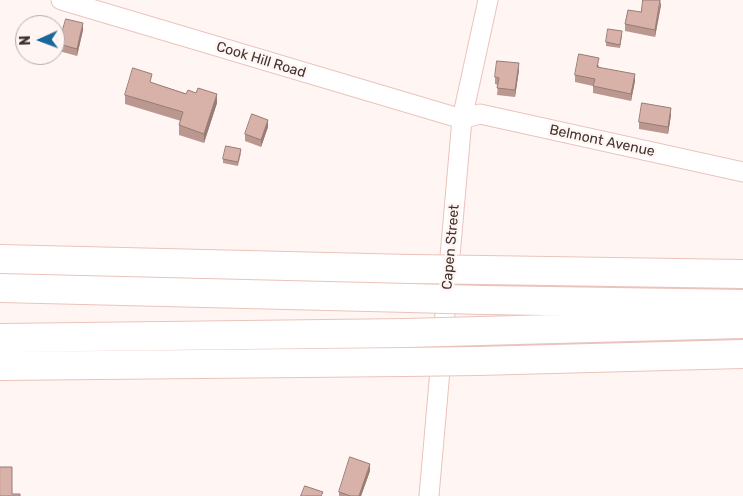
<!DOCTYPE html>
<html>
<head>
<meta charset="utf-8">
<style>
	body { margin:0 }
	#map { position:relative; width:743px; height:496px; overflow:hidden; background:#fff6f4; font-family:Rubik,sans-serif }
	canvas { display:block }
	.north { position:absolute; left:15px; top:15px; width:50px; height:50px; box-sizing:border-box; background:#fff6f4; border:1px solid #b3a8a5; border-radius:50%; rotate:268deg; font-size:14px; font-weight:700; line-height:20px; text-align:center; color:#41322e }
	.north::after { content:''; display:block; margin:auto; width:18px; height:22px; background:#1a679a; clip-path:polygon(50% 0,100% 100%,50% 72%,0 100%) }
</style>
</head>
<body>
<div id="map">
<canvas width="743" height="496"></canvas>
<div class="north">N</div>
</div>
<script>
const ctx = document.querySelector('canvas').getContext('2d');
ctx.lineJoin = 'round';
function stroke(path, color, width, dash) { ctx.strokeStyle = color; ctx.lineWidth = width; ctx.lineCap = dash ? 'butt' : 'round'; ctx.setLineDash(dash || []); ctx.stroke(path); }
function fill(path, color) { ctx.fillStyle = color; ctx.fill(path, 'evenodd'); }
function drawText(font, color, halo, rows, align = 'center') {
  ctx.font = font + ' Rubik,sans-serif'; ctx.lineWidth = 5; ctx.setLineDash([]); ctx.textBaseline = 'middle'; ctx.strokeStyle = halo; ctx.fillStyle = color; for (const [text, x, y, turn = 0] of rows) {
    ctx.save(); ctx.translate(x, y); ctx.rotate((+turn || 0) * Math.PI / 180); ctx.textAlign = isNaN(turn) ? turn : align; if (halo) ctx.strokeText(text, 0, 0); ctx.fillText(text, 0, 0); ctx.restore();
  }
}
const street = new Path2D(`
	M61 0 462 119 480 114 743 172
	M429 496 462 119 488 0`);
const highway = new Path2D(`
	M0 259 411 269
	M484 270 743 274
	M0 288 409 298
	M482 300 743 304
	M480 331 743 324
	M0 338 406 333
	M478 361 743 354
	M0 366 404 362`);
const highwayBridge = new Path2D(`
	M411 269 484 270
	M409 298 482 300
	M406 333 480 331
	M404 362 478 361`);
const wall = new Path2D(`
	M661 5 655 37 625 31V24L641 12Z
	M83 30 77 56 59 51V44Z
	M622 35 620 48 606 46V42Z
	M599 65V67L635 81 631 101 593 93V86L575 82V75Z
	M519 70 515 97 497 95 498 85 495 84V77Z
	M152 83 217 103 204 143 179 135V125L181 121 125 104V95Z
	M671 115 668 134 639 129V122Z
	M268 127 261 147 245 141V134Z
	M241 153 238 166 223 163V159Z
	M370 471 361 496H339V492Z`);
const shadedWall = new Path2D(`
	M661 0V5L655 37V30Z
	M83 23V30L77 56V49Z
	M519 63V70L515 97V90Z
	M635 74V81L631 101V94Z
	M217 94V103L204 143V134Z
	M671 108V115L668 134V127Z
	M268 120V127L261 147V140Z
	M370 464V471L361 496H359Z`);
const building = new Path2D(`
	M643 0H660L655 30 625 24 628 10 641 12Z
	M66 19 83 23 77 49 59 44Z
	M608 29 622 31 620 45 606 42Z
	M579 54 599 58 597 67 635 74 631 94 593 86 595 79 575 75Z
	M497 61 519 63 515 90 497 88 499 78 495 77Z
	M133 68 152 74 150 82 186 94 188 90 196 93 198 88 217 94 204 134 179 125 183 112 125 95Z
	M642 103 671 108 668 127 639 122Z
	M252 114 268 120 261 140 245 134Z
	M226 146 241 149 238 162 223 159Z
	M350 457 370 464 359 496H351L339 492Z
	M0 467H12V494H20V496H0Z
	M305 486 323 492 321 496H301Z`);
const streetNames = [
	["Cook Hill Road",261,60,17],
	["Belmont Avenue",602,141,12],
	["Capen Street",451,247,-85]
];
stroke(street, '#ebc3ba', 21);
stroke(highway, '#ebc3ba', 30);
stroke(street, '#fff', 19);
stroke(highway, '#fff', 28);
stroke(highwayBridge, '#ebc3ba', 30, []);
stroke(highwayBridge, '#fff', 28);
fill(wall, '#ba9890');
fill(shadedWall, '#977c76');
fill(building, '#d8b1a8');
stroke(building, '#977c76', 1);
drawText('14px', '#41322e', '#fff6f4', streetNames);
</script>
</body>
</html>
